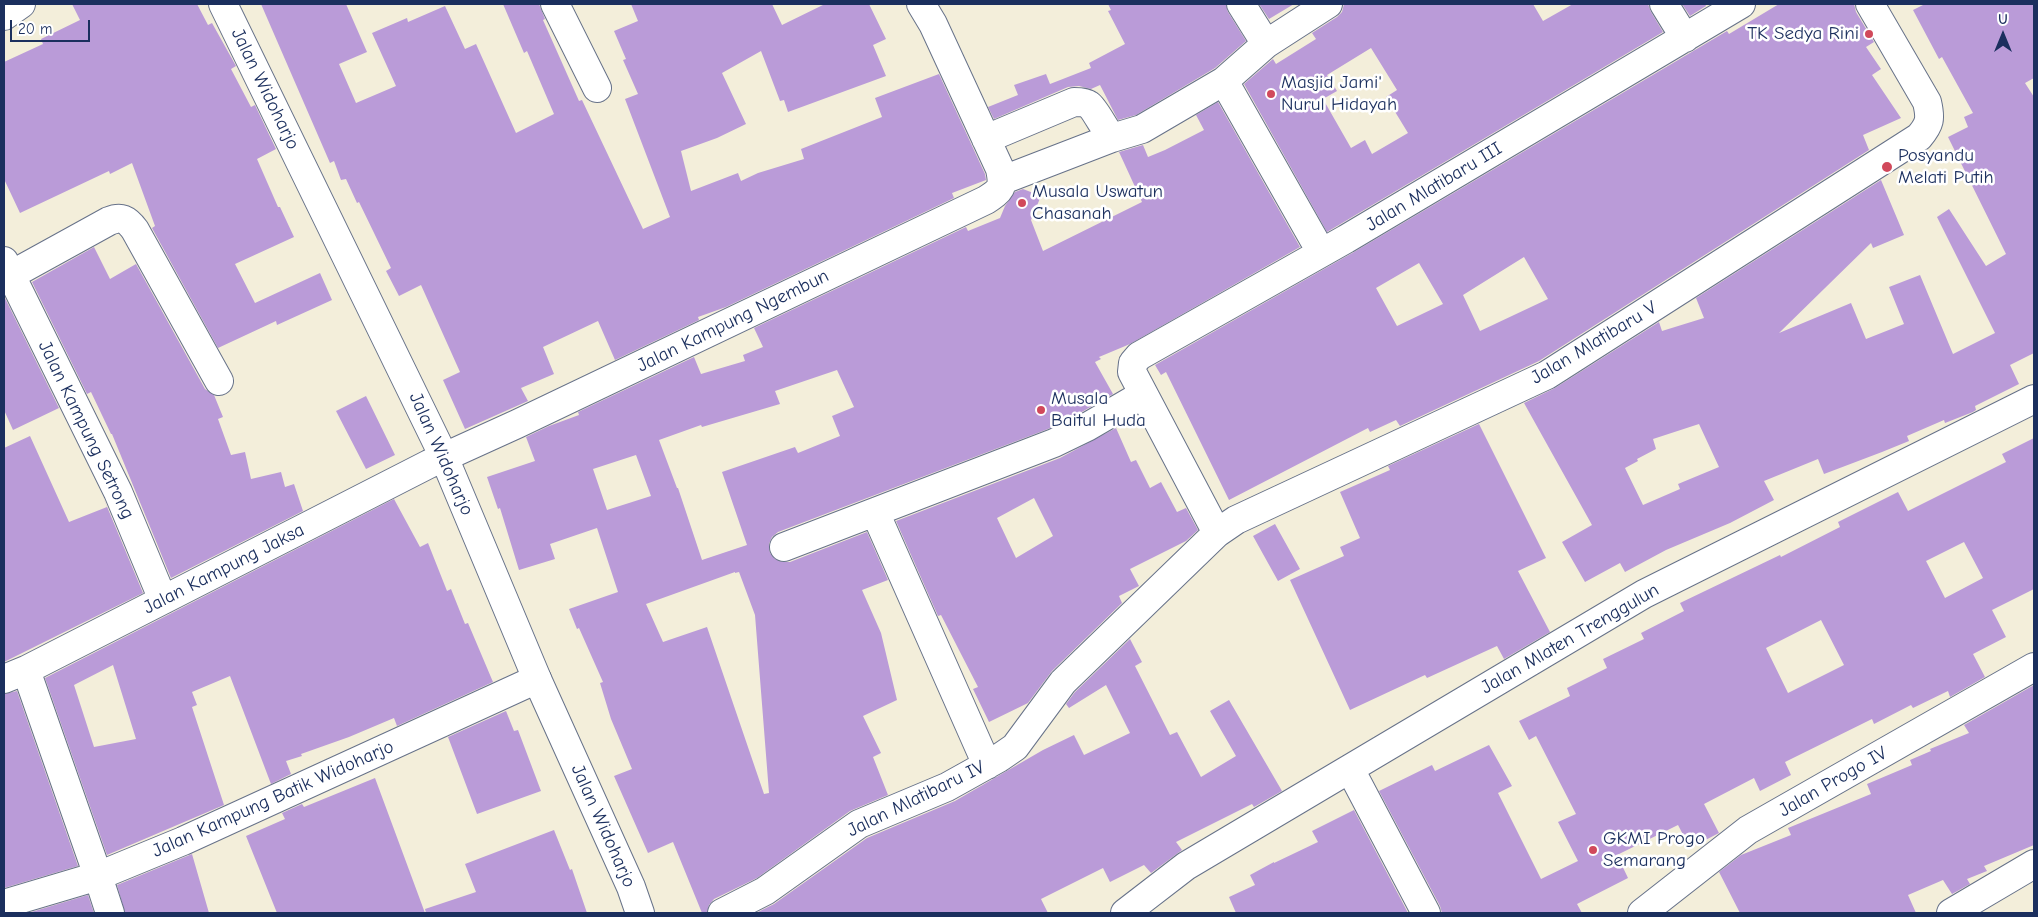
<!DOCTYPE html>
<html>
<head>
<meta charset="utf-8">
<style>
	body { margin:0 }
	#map { position:relative; width:2038px; height:917px; overflow:hidden; background:#f3eeda; font-family:"Comic Neue",sans-serif }
	canvas { display:block }
	.frame { position:absolute; inset:0; border:5px solid #1b2f5e; pointer-events:none }
	.north { position:absolute; left:1978px; top:10px; width:50px; height:50px; -webkit-text-stroke:4px #fff; paint-order:stroke; rotate:0deg; font-size:14px; font-weight:700; line-height:20px; text-align:center; color:#1b2f5e }
	.north::after { content:''; display:block; margin:auto; width:18px; height:22px; background:#1b2f5e; clip-path:polygon(50% 0,100% 100%,50% 72%,0 100%) }
	.scale { position:absolute; left:10px; top:20px; width:80px; height:22px; box-sizing:border-box; border:2px solid #1b2f5e; border-top:0; padding-left:6px; font-size:15px; line-height:18px; white-space:nowrap; color:#1b2f5e; -webkit-text-stroke:4px #fff; paint-order:stroke }
</style>
</head>
<body>
<div id="map">
<canvas width="2038" height="917"></canvas>
<div class="frame"></div>
<div class="north">U</div>
<div class="scale">20 m</div>
</div>
<script>
const ctx = document.querySelector('canvas').getContext('2d');
ctx.lineJoin = 'round';
function fill(path, color) { ctx.fillStyle = color; ctx.fill(path, 'evenodd'); }
function stroke(path, color, width, dash) { ctx.strokeStyle = color; ctx.lineWidth = width; ctx.lineCap = dash ? 'butt' : 'round'; ctx.setLineDash(dash || []); ctx.stroke(path); }
function drawText(font, color, halo, rows, align = 'center') {
  ctx.font = font + ' "Comic Neue",sans-serif'; ctx.lineWidth = 5; ctx.setLineDash([]); ctx.textBaseline = 'middle'; ctx.strokeStyle = halo; ctx.fillStyle = color; for (const [text, x, y, turn = 0] of rows) {
    ctx.save(); ctx.translate(x, y); ctx.rotate((+turn || 0) * Math.PI / 180); ctx.textAlign = isNaN(turn) ? turn : align; if (halo) ctx.strokeText(text, 0, 0); ctx.fillText(text, 0, 0); ctx.restore();
  }
}
const building = new Path2D(`
	M72 4H197L208 25 212 23 236 66 231 69 251 107 255 105 276 149 257 159 278 207H280L294 237 235 264 255 303 320 273 332 300 277 325 276 321 218 348 152 228 155 226 132 163 110 174 109 171 20 213 4 179V62L43 44 41 39 80 20Z
	M261 4H346L367 52 339 64 356 103 396 86 372 33 407 18 408 22 445 6 465 49 476 44 516 133 554 114 527 51 524 53 503 4H539L545 19 543 20 579 101 582 100 643 229 670 217 625 99 638 94 623 60 626 59 614 31 638 21 631 4H772L782 25 825 4H869L886 39 873 45 886 76 788 112 784 100 780 101 761 51 722 73 746 124 717 138 681 151 691 191 738 173 741 181 758 173 804 159 801 149 882 117 875 98 939 74 985 174 986 180 952 193 954 198 726 307 698 317 699 320 615 360 598 321 543 347 554 374 521 388 528 401 465 429 443 380 460 372 421 285 399 296 386 271 391 268 359 202 357 203 346 179 341 180 334 161 330 163Z
	M1108 4H1226L1228 12 1246 41 1215 68 1136 115 1118 120 1100 85 1091 89 1079 86 1068 87 994 119 988 107 1018 95 1014 85 1046 74 1050 84 1091 68 1089 63 1125 44 1108 11 1111 10Z
	M1259 4H1294L1269 19Z
	M1344 4H1533L1543 21 1573 4H1648L1651 12 1663 32 1327 232 1244 84 1273 59 1276 64 1316 39 1312 33 1337 17 1342 12ZM1371 48 1397 90 1386 97 1408 133 1372 154 1365 140 1351 148 1323 99 1337 91 1327 75Z
	M1682 4H1705L1706 6 1690 16Z
	M1779 4H1854L1856 12 1874 42 1866 47 1881 69 1872 75 1901 118 1863 135 1869 150 1539 361 1400 426 1396 420 1370 432 1368 428 1229 500 1166 372 1161 375 1155 365 1354 252 1727 31 1729 34ZM1524 257 1548 299 1480 331 1463 295ZM1419 263 1443 304 1397 326 1376 288Z
	M1925 4H2034V78L2025 83 2034 97V353L2010 365 2019 384 1975 406 1976 410 1973 412 1945 423 1944 420 1907 436 1909 441 1882 452 1824 474 1818 459 1764 481 1774 500 1730 523 1666 550 1625 572 1620 563 1585 582 1562 542 1592 525 1524 403 1555 388 1659 322 1662 331 1704 318 1696 298 1881 180 1904 235 1873 248 1871 243 1779 333 1851 303 1866 339 1904 324 1889 287 1920 275 1953 354 1995 333 1937 217 1949 209 1986 266 2006 254 1948 137 1968 127 1964 117 1973 113 1942 57 1939 59 1913 10ZM1699 424 1719 467 1678 484 1680 489 1643 505 1625 468 1638 461 1637 459 1656 449 1653 439Z
	M1218 102 1300 247 1130 344 1099 357 1101 359 1095 362 1113 394 1080 413 1048 429 778 532 772 537 769 544 770 553 775 559 782 562H790L867 532 888 580 862 590 881 633 897 700 863 716 881 753 873 757 888 795 850 811 757 878 714 899 709 905 707 913H702L673 842 648 853 614 776 632 769 611 719 600 683 603 682 579 628 577 629 569 609 618 592 597 528 550 544 555 559 519 570 500 508 498 509 487 477 535 461 526 437 549 426 579 415 578 412 694 357 701 374 745 361 743 355 763 347 754 328 966 227 968 231 1000 218 1005 206 1015 192 1023 189 1041 196 1031 220 1043 251 1142 202 1119 152 1143 145 1148 157 1165 150 1204 130 1196 115ZM837 370 854 407 832 416 840 436 798 453 795 447 722 472 747 545 702 560 678 488H677L659 440 701 425 702 427 780 404 775 391ZM636 455 651 496 607 510 593 469ZM735 572V573L739 572 755 615 769 793 764 794 707 627 663 642 646 604Z
	M94 247 110 279 136 264 205 389 214 395 223 417 218 419 231 455 245 452 251 479 281 472 285 487 294 484 303 511 171 578 112 434H111L91 392 87 394 32 282Z
	M4 296 59 408 13 430 4 410Z
	M366 396 395 455 366 469 336 411Z
	M1479 424 1546 558 1518 571 1550 632 1504 659 1497 646 1427 678 1425 675 1350 710 1290 580 1344 556 1340 547 1360 538 1340 492 1390 470 1388 466Z
	M1116 428 1131 462 1136 460 1150 488 1161 482 1177 512 1186 508 1198 530 1186 541 1130 569 1139 586 1119 596 1122 603 1052 671 1028 703 989 722 973 689 978 687 941 615 938 616 896 521 1060 458ZM1034 498 1053 536 1016 558 997 518Z
	M30 436 69 522 107 507 103 497 143 593 4 662V448Z
	M2034 438V589L1992 610 2006 637 1973 654 1985 677 1950 697 1948 691 1913 708 1911 705 1874 724 1872 719 1785 762 1791 775 1760 791 1754 778 1704 804 1719 833 1690 848 1678 825 1617 855 1628 878 1577 904 1582 913H1442L1440 906 1379 791 1432 765 1435 771 1489 745 1512 786 1498 793 1541 879 1578 861 1558 822 1576 814 1536 736 1529 740 1519 721 1570 696 1567 688 1607 668 1603 659 1644 639 1641 633 1684 611 1680 603 1780 555 1781 557 1840 527 1838 522 1898 492 1908 511 2006 462 2002 454ZM1964 542 1983 578 1945 598 1926 561ZM1821 620 1844 665 1788 693 1766 648Z
	M394 499 420 547 428 543 447 591 451 589 465 624 468 623 493 682 397 726 394 718 349 737 301 754 302 756 286 761 291 774 271 784 230 676 192 692 197 705 192 707 224 805 107 855 45 678ZM113 665 136 739 94 747 74 685Z
	M1275 524 1300 569 1278 581 1253 536Z
	M1130 639 1142 662 1135 666 1170 735 1177 732 1201 777 1236 756 1210 711 1229 700 1282 791 1254 807 1252 804 1176 842 1182 850 1151 873 1144 865 1110 882 1103 868 1041 899 1048 913H756L774 904 867 838 955 801 1043 750 1074 735 1084 755 1130 733 1106 685 1069 708 1066 704 1075 692Z
	M2034 685V845L1984 866 1987 871 1967 879 1970 884 1952 894 1943 880 1908 895 1916 913H1740L1719 872 1741 855 1791 835 1788 828 1871 794 1867 784 1912 765 1910 760 1931 751 1930 749 1969 733 1964 725Z
	M17 691 78 866 4 888V694Z
	M506 711 514 731 518 730 541 791 477 814 448 737Z
	M375 778 425 913H277L246 836 285 819 282 813 302 804 304 807Z
	M1354 810 1408 913H1236L1229 897 1255 885 1250 875 1274 862V863L1318 842 1312 831Z
	M554 830 570 870 572 869 587 913H426L425 909 476 892 465 864Z
	M192 854 209 913H125L117 885Z
	M88 895 94 913H28Z`);
const minor = new Path2D(`
	M555 4 597 88
	M1241 4 1266 44
	M1664 4 1685 38
	M1224 81 1321 252
	M986 139 1074 102C1079 102 1085 102 1089 105 1095 109 1105 130 1112 138L1142 129 1224 81 1266 44 1328 4
	M1003 180 1112 138
	M4 261 118 492 163 600
	M11 275 109 221C121 216 127 219 135 230L219 381
	M875 512 987 765
	M1217 533 1132 372 1133 363 1139 356 1346 239 1741 4
	M784 547 1054 443 1087 427 1142 395
	M26 670 98 876 110 913
	M4 679 26 670 429 464 517 424 986 200C1001 190 1004 188 1000 169L933 24 921 4
	M1350 769 1426 913
	M4 904 98 876 183 841 537 679
	M722 913 765 891 859 824 947 787 999 758 1015 747 1063 682 1217 533 1236 520 1547 375 1919 137C1930 124 1931 119 1927 102L1870 4
	M1125 913 1186 866 1644 594 2034 399
	M1642 913 1748 830 2034 667
	M1951 913 2034 864`);
const trunk = new Path2D(`
	M223 4 444 457 537 679 631 887 640 913
	M4 16 21 4`);
const markers = [
	[1869,34,5,"#d1495b"],
	[1271,94,5,"#d1495b"],
	[1887,167,6,"#d1495b"],
	[1022,203,5,"#d1495b"],
	[1041,410,5,"#d1495b"],
	[1593,850,5,"#d1495b"]
];
const poiNames = [
	["TK Sedya Rini",1859,34,"right"],
	["Masjid Jami'",1281,83],
	["Nurul Hidayah",1281,105],
	["Posyandu",1898,156],
	["Melati Putih",1898,178],
	["Musala Uswatun",1032,192],
	["Chasanah",1032,214],
	["Musala",1051,399],
	["Baitul Huda",1051,421],
	["GKMI Progo",1603,839],
	["Semarang",1603,861]
];
const streetNames = [
	["Jalan Widoharjo",265,89,64],
	["Jalan Mlatibaru III",1434,187,-31],
	["Jalan Kampung Ngembun",733,321,-26],
	["Jalan Mlatibaru V",1594,343,-31],
	["Jalan Kampung Setrong",86,430,64],
	["Jalan Widoharjo",441,454,66],
	["Jalan Kampung Jaksa",224,569,-27],
	["Jalan Mlaten Trenggulun",1570,639,-30],
	["Jalan Progo IV",1833,782,-30],
	["Jalan Kampung Batik Widoharjo",273,799,-24],
	["Jalan Mlatibaru IV",916,799,-26],
	["Jalan Widoharjo",603,826,66]
];
fill(building, '#ba9bd8');
stroke(minor, '#677289', 30);
stroke(trunk, '#677289', 30);
stroke(minor, '#fff', 28);
stroke(trunk, '#fff', 28);
for (const [x, y, r, color] of markers) { const dot = new Path2D(); dot.arc(x, y, r, 0, 2 * Math.PI); ctx.fillStyle = color; ctx.fill(dot); stroke(dot, '#fff', 2); }
drawText('19px', '#1b2f5e', '#fff', poiNames, 'left');
drawText('19px', '#1b2f5e', '#fff', streetNames);
</script>
</body>
</html>
